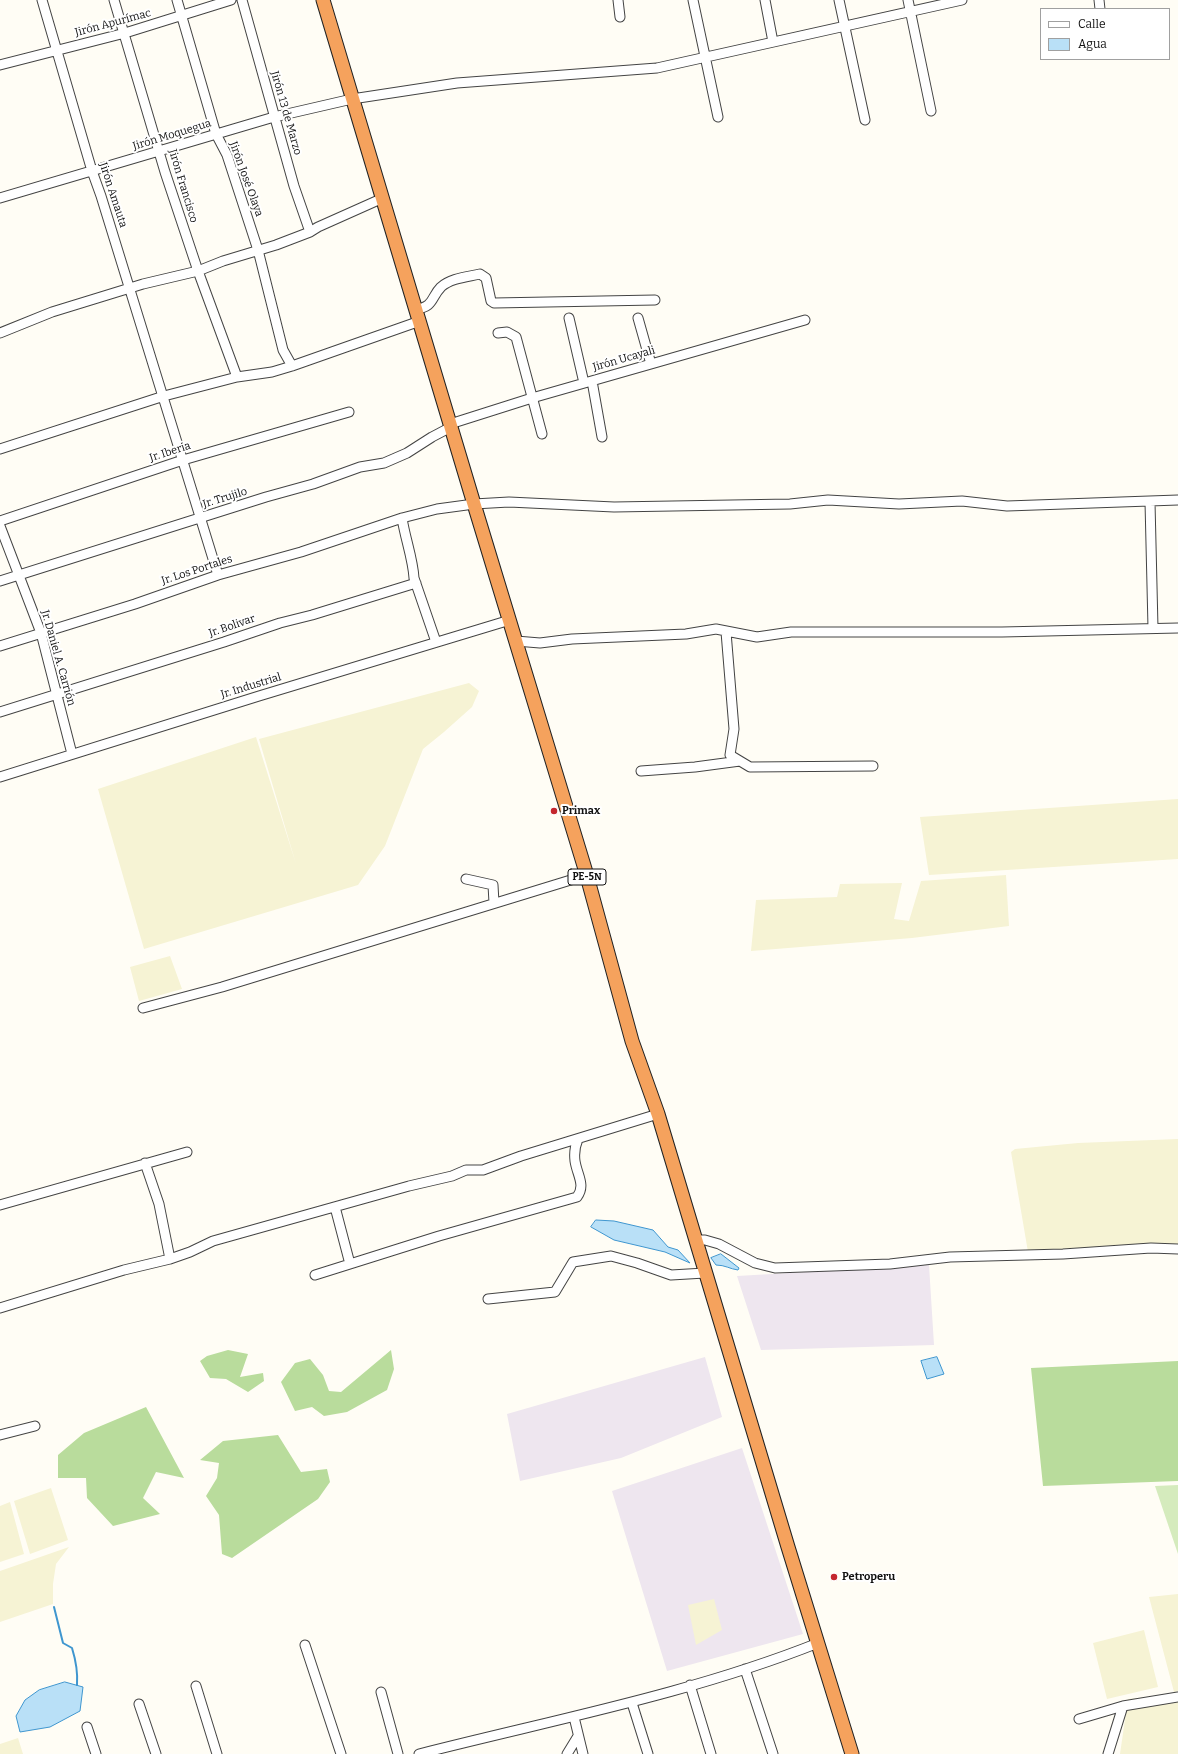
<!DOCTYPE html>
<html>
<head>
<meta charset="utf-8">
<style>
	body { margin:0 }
	#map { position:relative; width:1178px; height:1754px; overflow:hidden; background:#fffdf5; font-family:Bitter,serif }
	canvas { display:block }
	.legend { position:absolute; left:1040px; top:8px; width:130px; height:52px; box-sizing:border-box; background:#fff; border:1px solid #a0a0a0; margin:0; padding:5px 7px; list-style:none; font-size:12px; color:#111 }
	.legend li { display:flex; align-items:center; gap:8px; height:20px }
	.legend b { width:20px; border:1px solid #a0a0a0 }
</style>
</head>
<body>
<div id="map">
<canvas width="1178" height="1754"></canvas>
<ul class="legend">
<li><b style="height:5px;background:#fff"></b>Calle</li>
<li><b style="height:11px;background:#b9e0f7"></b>Agua</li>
</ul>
</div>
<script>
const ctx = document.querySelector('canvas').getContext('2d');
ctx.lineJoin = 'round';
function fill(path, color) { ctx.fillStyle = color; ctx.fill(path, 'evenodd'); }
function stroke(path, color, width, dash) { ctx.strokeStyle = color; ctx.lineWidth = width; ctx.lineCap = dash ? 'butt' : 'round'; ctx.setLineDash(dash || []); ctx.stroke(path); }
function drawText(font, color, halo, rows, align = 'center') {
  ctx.font = font + ' Bitter,serif'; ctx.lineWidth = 4; ctx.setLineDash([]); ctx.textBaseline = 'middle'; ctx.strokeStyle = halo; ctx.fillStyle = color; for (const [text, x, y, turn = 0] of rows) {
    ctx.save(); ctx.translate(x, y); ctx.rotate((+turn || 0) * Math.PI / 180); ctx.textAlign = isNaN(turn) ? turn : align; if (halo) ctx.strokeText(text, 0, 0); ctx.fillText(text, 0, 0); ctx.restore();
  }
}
const industrial = new Path2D(`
	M929 1265 934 1345 761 1350 737 1276Z
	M705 1357 722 1417 621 1458 520 1481 507 1414Z
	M742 1448 803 1634 667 1671 612 1491Z`);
const farmland = new Path2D(`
	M469 683 479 691 472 707 444 732 423 749 385 846 358 885 144 949 98 789 256 737 296 864 259 739Z
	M1178 799V859L929 875 920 817Z
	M1006 875 1009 926 912 938 751 951 756 900 837 897 840 884 902 883 894 919 909 921 921 881Z
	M170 956 182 989 139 1001 130 967Z
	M1178 1139V1248L1028 1252 1011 1152 1015 1149 1078 1143Z
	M51 1488 68 1540 30 1554 14 1501Z
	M10 1502 24 1554 0 1562V1506Z
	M69 1547 56 1564 53 1584V1604L0 1622V1571Z
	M1178 1594V1691L1174 1692 1149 1597Z
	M714 1599 722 1630 696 1645 688 1605Z
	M1144 1630 1158 1687 1107 1699 1093 1643Z
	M1178 1694V1754H1120L1128 1699Z
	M18 1738 23 1754H0V1744Z`);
const green = new Path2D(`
	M1178 1485V1554L1155 1486Z`);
const forest = new Path2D(`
	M228 1350 248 1354 240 1377 263 1373 264 1381 248 1392 226 1379 210 1378 200 1361 207 1356Z
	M391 1350 394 1369 387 1390 347 1412 324 1416 312 1407 295 1411 281 1382 295 1363 310 1359 323 1375 329 1391 341 1392Z
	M1178 1361V1481L1043 1486 1031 1368Z
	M146 1407 184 1478 156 1472 143 1498 160 1514 113 1526 87 1498 86 1478H58V1455L84 1433Z
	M278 1435 301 1472 327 1469 330 1482 318 1499 232 1558 222 1554 219 1515 206 1496 217 1478 219 1463 200 1460 223 1441Z`);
const water = new Path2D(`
	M596 1220 614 1221 653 1230 668 1247 678 1250 690 1263 665 1252 614 1240 591 1227Z
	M721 1254 739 1268 738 1270C730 1269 725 1265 716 1265L711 1258Z
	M937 1357 944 1374 927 1379 921 1361Z
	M65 1682 83 1687 80 1711 50 1727 20 1732 16 1716 25 1700 39 1690Z`);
const stream = new Path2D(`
	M54 1607 63 1643 72 1648C76 1661 78 1672 77 1685`);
const minor = new Path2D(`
	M42 0 92 171 101 196 218 575
	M114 0 165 172 198 271 237 377
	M177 0 216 134 227 155 258 250 283 350 292 366
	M242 0 294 186 310 232
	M618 0 620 17
	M693 0 718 117
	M765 0 773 42
	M839 0 865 120
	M908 0 931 111
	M1099 0 1100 9
	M0 65 125 33 231 0
	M0 198 274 117 352 99 457 83 657 68 962 0
	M416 309C434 307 431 297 441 287 451 278 467 277 480 274L486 278 491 301 494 303 655 300
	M569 318 584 383
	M638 318 651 364
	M0 333 52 312 143 284 198 271 223 261 276 245 310 232 318 227 383 198
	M498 333 507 332 516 337 542 434
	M592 381 602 437
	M450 424 532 398 805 320
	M0 449 164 396 237 377 272 372 292 366 420 321
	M1150 502 1153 628
	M402 518C405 538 413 559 414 578L436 642
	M0 521 183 460 349 412
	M0 526 41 633 72 754
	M0 581 266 497 313 484 360 467 384 463 407 453 432 437 451 427
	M726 632 734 729 730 755 750 767 873 766
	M516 641 540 643 572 639 686 634 716 629 757 637 791 632H1002L1178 628
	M0 646 135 604 218 575 301 552 402 518 437 509 474 504 509 502 614 507 790 504 828 500 899 504 962 501 1007 506 1178 500
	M0 712 224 642 280 623 312 615 416 583
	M641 771 695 767 740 761
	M0 777 259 696 510 620
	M466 879 493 885 494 903
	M143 1008 222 987 587 875
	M145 1163 159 1204 170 1259 190 1252 213 1241 409 1186 452 1176 466 1170H483L521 1156 658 1114
	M0 1205 187 1152
	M335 1207 350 1264
	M696 1240H705L719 1244 755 1263 775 1268 890 1264 950 1257 1063 1254 1151 1248 1178 1249
	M315 1275 439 1236 577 1197C586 1185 577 1175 575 1161 574 1153 575 1146 578 1139
	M488 1299 555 1292 573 1262 611 1256 637 1263 671 1275 705 1273
	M0 1308 124 1270 170 1259
	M0 1435 35 1426
	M305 1645 341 1754
	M745 1669 773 1754
	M690 1685 711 1754
	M196 1686 217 1754
	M381 1692 398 1754
	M632 1703 648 1754
	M139 1704 156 1754
	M574 1717 583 1754
	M1079 1719 1123 1706 1178 1697
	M87 1727 96 1754
	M419 1754C552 1720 690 1694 818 1643
	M567 1754 578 1736
	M1108 1754 1123 1706`);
const highway = new Path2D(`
	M323 0 474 504 585 869 632 1041 658 1114 788 1547 852 1754`);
const markers = [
	[554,811,4,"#c4262e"],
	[834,1577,4,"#c4262e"]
];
const shields = [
	[587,877,38]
];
const shieldNames = [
	["PE-5N",587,877]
];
const streetNames = [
	["Jirón Apurímac",113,23,-15],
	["Jirón 13 de Marzo",286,113,74],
	["Jirón Moquegua",172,135,-17],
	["Jirón José Olaya",246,179,70],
	["Jirón Francisco",183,186,73],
	["Jirón Amauta",113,195,72],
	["Jirón Ucayali",624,359,-16],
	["Jr. Iberia",170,452,-18],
	["Jr. Trujilo",225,498,-17],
	["Jr. Los Portales",197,570,-18],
	["Jr. Bolivar",232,626,-19],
	["Jr. Daniel A. Carrión",58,658,74],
	["Jr. Industrial",251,686,-17]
];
const poiNames = [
	["Primax",562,811],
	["Petroperu",842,1577]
];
fill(industrial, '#eee6ef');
fill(farmland, '#f6f3d4');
fill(green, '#d5ebbd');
fill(forest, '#b9dc9c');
fill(water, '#b9e0f7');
stroke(water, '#3f96cf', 1);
stroke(stream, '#3f96cf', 2);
stroke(minor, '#444', 11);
stroke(highway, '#222', 15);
stroke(minor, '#fff', 9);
stroke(highway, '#f5a25d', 13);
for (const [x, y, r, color] of markers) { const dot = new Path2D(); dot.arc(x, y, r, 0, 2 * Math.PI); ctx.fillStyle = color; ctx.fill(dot); stroke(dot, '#fff', 1.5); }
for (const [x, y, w] of shields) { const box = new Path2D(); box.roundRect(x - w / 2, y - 8, w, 16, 3); ctx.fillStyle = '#fff'; ctx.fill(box); stroke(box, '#111', 1); }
drawText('bold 10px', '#111', null, shieldNames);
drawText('11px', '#111', '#fff', streetNames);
drawText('bold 11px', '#111', '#fff', poiNames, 'left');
</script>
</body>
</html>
